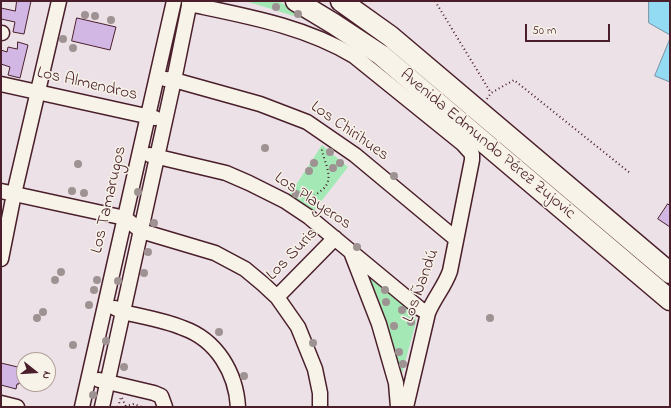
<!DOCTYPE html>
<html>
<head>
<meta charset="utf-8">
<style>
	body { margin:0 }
	#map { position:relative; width:671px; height:408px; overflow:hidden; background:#ece1e7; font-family:"Indie Flower",sans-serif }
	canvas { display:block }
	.frame { position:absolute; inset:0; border:2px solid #4a1f2b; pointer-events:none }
	.north { position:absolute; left:16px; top:352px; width:40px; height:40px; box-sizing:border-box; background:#f7f3e8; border:1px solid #b29e9c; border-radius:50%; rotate:107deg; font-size:11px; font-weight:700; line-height:16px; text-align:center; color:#4a1f2b }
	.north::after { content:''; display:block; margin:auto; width:14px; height:18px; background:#4a1f2b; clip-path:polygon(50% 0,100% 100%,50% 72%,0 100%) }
	.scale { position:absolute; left:525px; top:24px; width:85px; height:18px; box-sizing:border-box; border:2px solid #4a1f2b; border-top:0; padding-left:5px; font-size:12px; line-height:14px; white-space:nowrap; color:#4a1f2b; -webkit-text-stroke:3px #f7f3e8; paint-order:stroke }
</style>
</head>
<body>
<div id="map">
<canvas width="671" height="408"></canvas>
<div class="frame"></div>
<div class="north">N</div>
<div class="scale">50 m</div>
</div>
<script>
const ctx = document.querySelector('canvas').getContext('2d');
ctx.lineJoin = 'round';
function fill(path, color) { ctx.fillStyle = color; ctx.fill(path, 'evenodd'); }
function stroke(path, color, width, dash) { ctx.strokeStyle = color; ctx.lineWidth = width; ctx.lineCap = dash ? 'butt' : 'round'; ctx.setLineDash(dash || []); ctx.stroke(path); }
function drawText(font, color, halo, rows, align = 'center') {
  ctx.font = font + ' "Indie Flower",sans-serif'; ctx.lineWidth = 3; ctx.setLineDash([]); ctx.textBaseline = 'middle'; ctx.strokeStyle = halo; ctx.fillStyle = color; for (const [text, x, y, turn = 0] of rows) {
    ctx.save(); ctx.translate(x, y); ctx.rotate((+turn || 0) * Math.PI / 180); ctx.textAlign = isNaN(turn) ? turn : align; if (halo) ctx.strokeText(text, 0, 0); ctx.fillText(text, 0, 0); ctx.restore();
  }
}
const green = new Path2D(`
	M245 1H278L320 24Z
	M322 145 348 167 312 213 288 197Z
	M364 274 409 307 415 314 416 322 400 381Z`);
const water = new Path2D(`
	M649 1H670V35L649 23Z
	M670 39V82L655 76Z`);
const building = new Path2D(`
	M17 1H31L24 34 13 32 15 22 1 19V8L15 11Z
	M77 18 116 27 110 50 72 41Z
	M18 42 28 45 20 78 8 75 10 67 1 64V50L7 52 8 47 17 49Z
	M668 204 670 206V227L658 219Z
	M1 363 22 368 20 372 22 373 19 384H17L16 389 1 385Z`);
const path = new Path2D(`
	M435 1 491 93
	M487 99 491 93 514 80 630 173
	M309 202C312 196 318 194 323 189 335 179 324 162 322 150L323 148
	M122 398 126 407
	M125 406 134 404 142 407
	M118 407 121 397`);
const minor = new Path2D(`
	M189 4C246 16 304 26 354 56L463 144 472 154V160L450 271C445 286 434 298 428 313L406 407
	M1 33H2
	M165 79 174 80 260 104 307 122 355 155 456 239
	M1 84 155 118
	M150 155 226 173 249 183 285 201 309 217 419 308 428 313
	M1 191 125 218 141 231 215 253 245 269 263 284 277 297 298 327 315 369 320 393V407
	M351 252 379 324 396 383 398 407
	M1 259 14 194 59 1
	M277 297 335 238
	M115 308 123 312C143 317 164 320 183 328 217 340 236 373 238 407
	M99 380 154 393 161 396 165 407
	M1 403 17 407
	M82 407 174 1
	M102 407 174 80 190 1`);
const highway = new Path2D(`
	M296 1 334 24 381 55 670 300
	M341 1 390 36 670 273`);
const trees = [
	[276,7],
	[298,14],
	[85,15],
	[95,16],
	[111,20],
	[63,39],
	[73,48],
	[265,148],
	[330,152],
	[314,163],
	[340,163],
	[78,164],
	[333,168],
	[309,171],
	[394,176],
	[72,191],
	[138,192],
	[84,193],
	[296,194],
	[154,223],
	[357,247],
	[148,252],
	[61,272],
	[144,273],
	[55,280],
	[97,280],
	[118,281],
	[94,290],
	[385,290],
	[386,302],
	[89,305],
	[402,310],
	[43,312],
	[37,318],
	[490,318],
	[411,322],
	[394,326],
	[219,332],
	[106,341],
	[313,343],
	[73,345],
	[399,352],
	[403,364],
	[124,367],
	[244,376],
	[93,395]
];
const streetNames = [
	["Los Almendros",87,85,13],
	["Los Chirihues",349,132,35],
	["Avenida Edmundo Pérez Zujovic",487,145,40],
	["Los Tamarugos",110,200,-77],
	["Los Playeros",312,202,34],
	["Los Suris",293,255,-46],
	["Los Ñandú",422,286,-70]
];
fill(green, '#a4e9b5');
fill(water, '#92dbf3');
stroke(water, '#7590a3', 1);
fill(building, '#d2b7e5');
stroke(building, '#4a1f2b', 1);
stroke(minor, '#4a1f2b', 17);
stroke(highway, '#4a1f2b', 23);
stroke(path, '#4a1f2b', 2, [1, 3]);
stroke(minor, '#f7f3e8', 14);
stroke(highway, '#f7f3e8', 20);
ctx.fillStyle = '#9f9293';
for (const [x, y] of trees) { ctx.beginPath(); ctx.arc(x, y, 4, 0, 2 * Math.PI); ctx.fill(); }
drawText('17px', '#4a1f2b', '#f7f3e8', streetNames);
</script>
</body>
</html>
